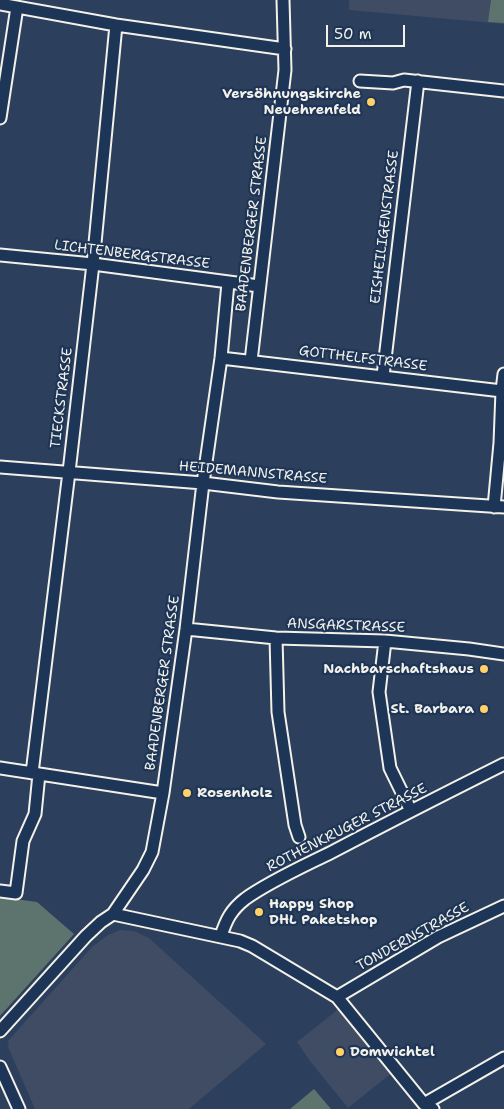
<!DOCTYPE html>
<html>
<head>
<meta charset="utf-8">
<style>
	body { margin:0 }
	#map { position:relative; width:504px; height:1109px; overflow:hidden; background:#2c3f5d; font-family:"Shantell Sans",sans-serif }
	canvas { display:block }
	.scale { position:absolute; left:326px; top:25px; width:79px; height:22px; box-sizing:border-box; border:2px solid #f4f1e8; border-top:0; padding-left:6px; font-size:15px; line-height:18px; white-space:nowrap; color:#f4f1e8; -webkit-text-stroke:4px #1d3557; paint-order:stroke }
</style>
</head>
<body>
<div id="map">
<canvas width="504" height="1109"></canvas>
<div class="scale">50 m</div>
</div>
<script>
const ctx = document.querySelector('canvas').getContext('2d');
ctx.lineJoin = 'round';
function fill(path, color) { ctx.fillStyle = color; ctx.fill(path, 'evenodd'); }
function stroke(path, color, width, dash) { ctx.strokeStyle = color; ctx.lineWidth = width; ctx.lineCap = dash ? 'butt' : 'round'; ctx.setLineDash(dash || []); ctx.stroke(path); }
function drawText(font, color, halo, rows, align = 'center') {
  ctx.font = font + ' "Shantell Sans",sans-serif'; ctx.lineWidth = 4.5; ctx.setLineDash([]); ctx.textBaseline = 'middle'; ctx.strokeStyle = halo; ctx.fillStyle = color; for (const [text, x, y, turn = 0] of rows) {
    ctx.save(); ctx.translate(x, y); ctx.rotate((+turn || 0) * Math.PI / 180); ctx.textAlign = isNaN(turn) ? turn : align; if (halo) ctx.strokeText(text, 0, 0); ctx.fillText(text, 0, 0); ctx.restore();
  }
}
const built = new Path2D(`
	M349 0H504V24L349 10Z
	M120 930 134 931 149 938 266 1044 189 1109H35L8 1047 9 1044 7 1042 92 947 108 935Z
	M341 1007 393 1072 348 1108 310 1061 297 1042Z`);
const green = new Path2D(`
	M491 0H504V23L488 22Z
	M0 897 37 902 74 934 0 1016Z
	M314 1089 331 1109H290Z`);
const streetTunnel = new Path2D(`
	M299 837 307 851`);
const street = new Path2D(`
	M0 4 116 25 285 49
	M360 81 393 83 404 80 504 91
	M0 118 17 7
	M0 255 93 264 259 286
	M221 358 502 391
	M251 361 285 70 283 0
	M383 376 418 81
	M0 467 203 483 278 492 504 507
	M494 507 500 443 502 391 504 374
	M186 629 276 638 385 641 469 649 504 654
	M276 638 278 712 295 825 299 837
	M385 641 379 692 390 768 411 811
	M0 768 163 793
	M32 773 69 472 93 264 116 25
	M0 891 16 893 23 841 35 814 39 774
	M113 914 240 941 252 946 337 997 424 1104 433 1109
	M221 936C226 920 231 910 245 899 270 881 304 866 332 852 389 822 446 793 504 764
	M337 997 438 937 504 906
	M0 1031 86 936 101 922 113 914 143 870 152 852 163 793 186 629 203 483 221 358 228 283
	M0 1067 19 1109
	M424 1104 504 1058`);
const markers = [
	[371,102,5,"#ffd166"],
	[484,669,5,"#ffd166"],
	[484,709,5,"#ffd166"],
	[187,793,5,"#ffd166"],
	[259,912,5,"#ffd166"],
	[340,1052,5,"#ffd166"]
];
const poiNames = [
	["Versöhnungskirche",361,94],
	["Neuehrenfeld",361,110],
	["Nachbarschaftshaus",474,669],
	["St. Barbara",474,709],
	["Rosenholz",197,793,"left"],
	["Happy Shop",269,904,"left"],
	["DHL Paketshop",269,920,"left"],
	["Domwichtel",350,1052,"left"]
];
const streetNames = [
	["BAADENBERGER STRASSE",252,224,-83],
	["EISHEILIGENSTRASSE",385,227,-83],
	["LICHTENBERGSTRASSE",132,255,7],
	["GOTTHELFSTRASSE",363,359,7],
	["TIECKSTRASSE",62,398,-83],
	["HEIDEMANNSTRASSE",253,473,5],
	["ANSGARSTRASSE",346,626,2],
	["BAADENBERGER STRASSE",163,683,-82],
	["ROTHENKRUGER STRASSE",347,828,-27],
	["TONDERNSTRASSE",413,937,-29]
];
fill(built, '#3f4c64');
fill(green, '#5d736e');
stroke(streetTunnel, '#4a5a72', 11, [11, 5.5]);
stroke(street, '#f4f1e8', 15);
stroke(street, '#1d3557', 11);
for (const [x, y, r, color] of markers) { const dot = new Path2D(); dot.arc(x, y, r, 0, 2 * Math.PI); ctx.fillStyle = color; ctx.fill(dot); stroke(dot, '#1d3557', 2); }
drawText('bold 14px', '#f4f1e8', '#1d3557', poiNames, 'right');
drawText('14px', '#f4f1e8', '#1d3557', streetNames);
</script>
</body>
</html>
